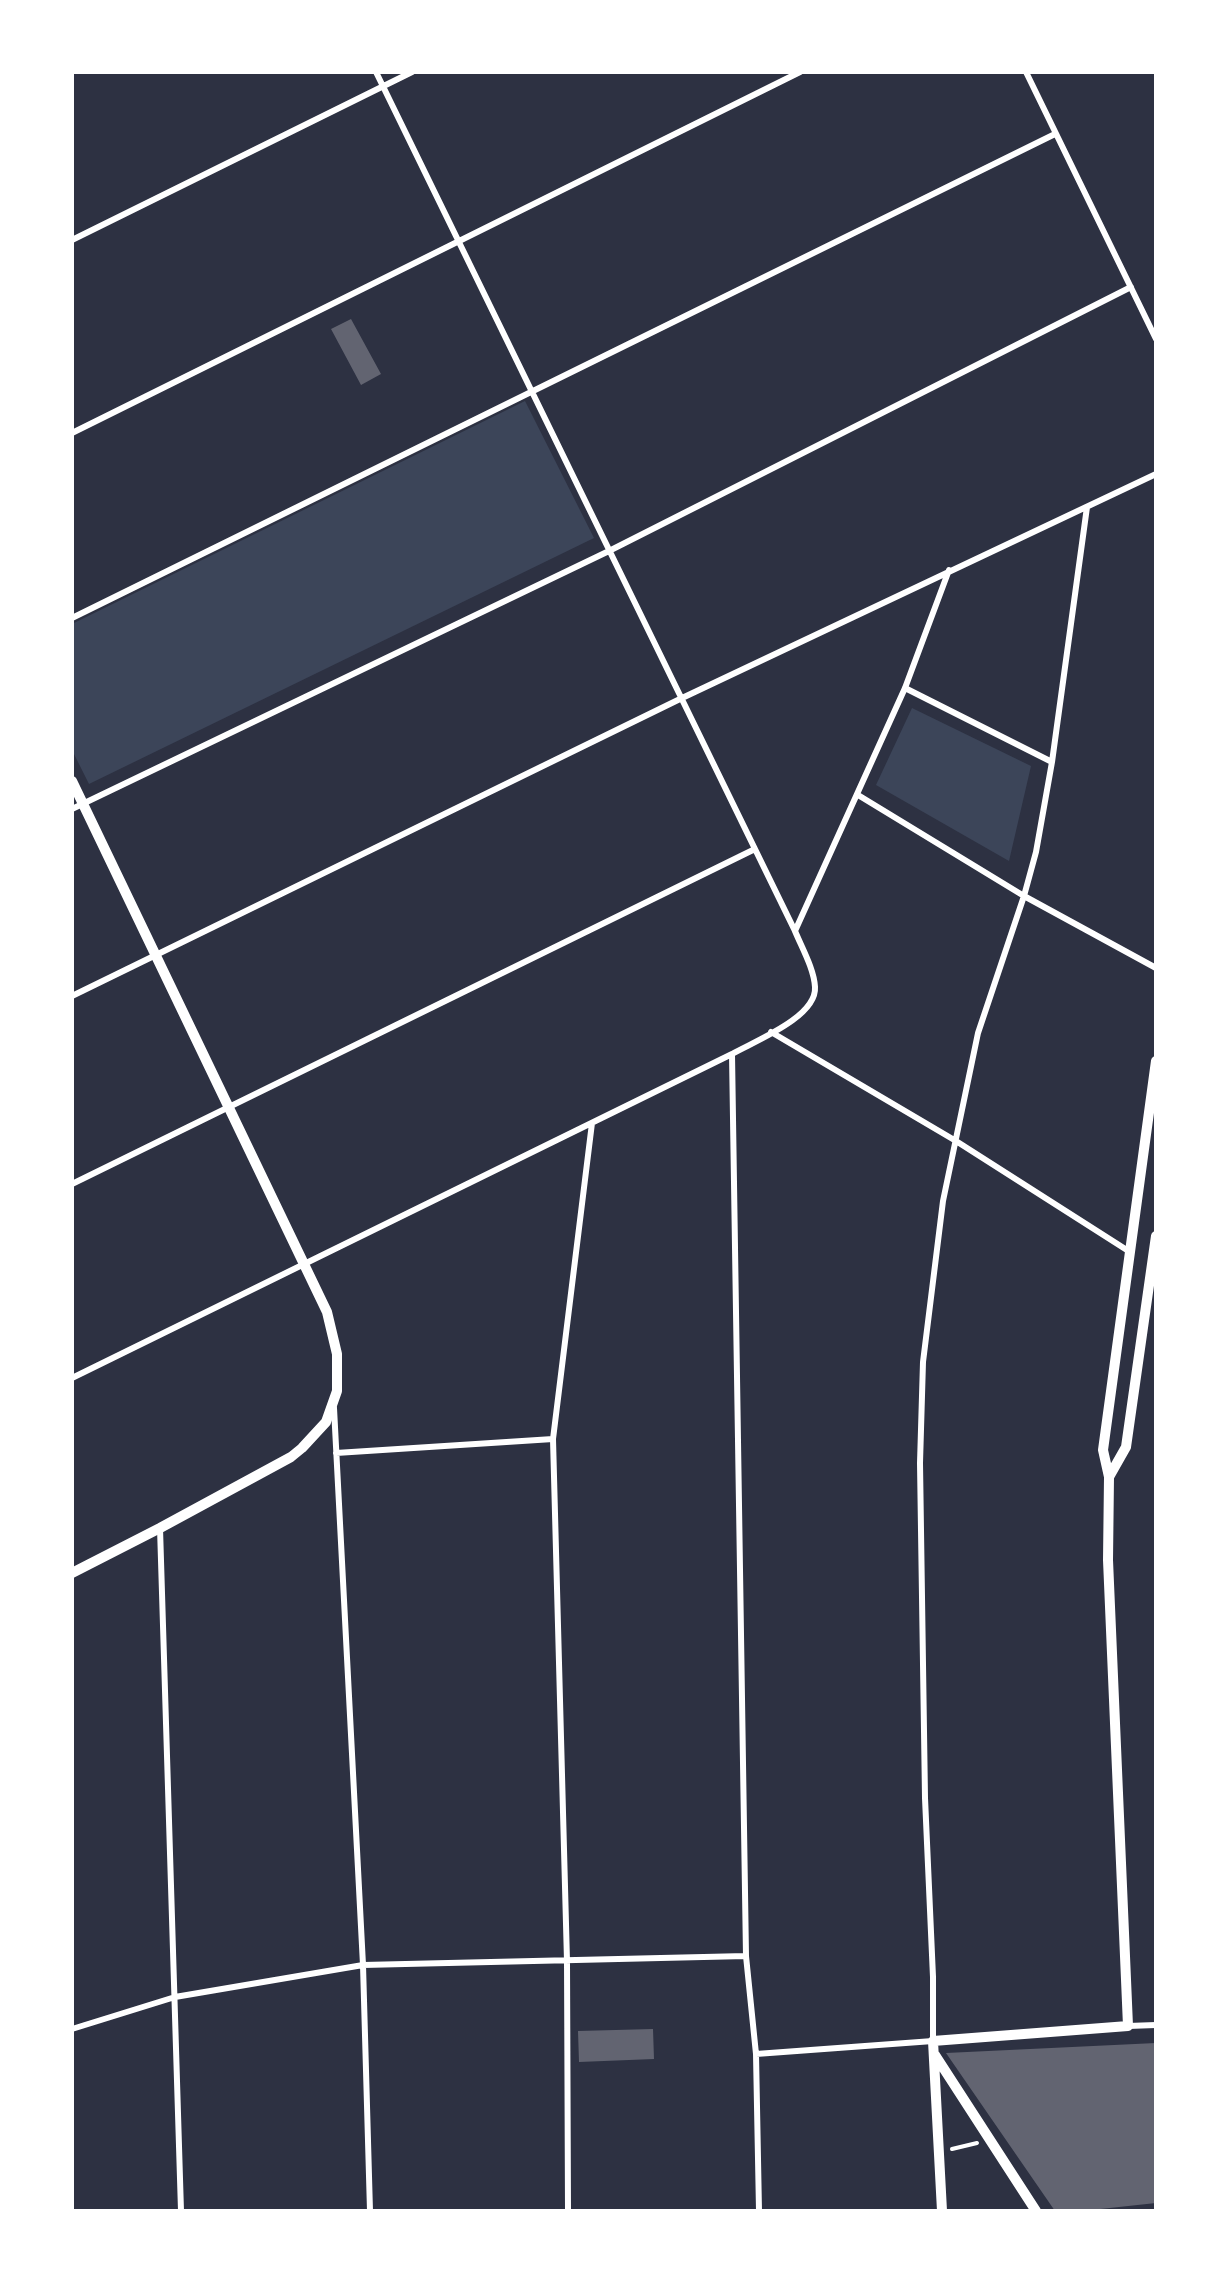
<!DOCTYPE html>
<html>
<head>
<meta charset="utf-8">
<style>
	body { margin:0 }
	#map { position:relative; width:1228px; height:2283px; overflow:hidden; background:#2d3142; font-family:Inter,sans-serif }
	canvas { display:block }
	.frame { position:absolute; inset:0; border:74px solid #fff; pointer-events:none }
</style>
</head>
<body>
<div id="map">
<canvas width="1228" height="2283"></canvas>
<div class="frame"></div>
</div>
<script>
const ctx = document.querySelector('canvas').getContext('2d');
ctx.lineJoin = 'round';
function fill(path, color) { ctx.fillStyle = color; ctx.fill(path, 'evenodd'); }
function stroke(path, color, width, dash) { ctx.strokeStyle = color; ctx.lineWidth = width; ctx.lineCap = dash ? 'butt' : 'round'; ctx.setLineDash(dash || []); ctx.stroke(path); }
const green = new Path2D(`
	M525 401 594 538 89 784 72 750V624Z
	M912 708 1031 766 1009 861 876 785Z`);
const building = new Path2D(`
	M351 319 381 374 361 385 331 329Z
	M653 2029 654 2059 579 2062 578 2031Z
	M1156 2043V2203L1082 2211H1055L946 2053Z`);
const path = new Path2D(`
	M952 2149 977 2143`);
const minor = new Path2D(`
	M1026 72 1156 339
	M72 240 412 72
	M72 433 800 72
	M72 618 1055 134
	M905 688 1052 762
	M858 795 1024 896 1156 968
	M72 809 609 551 1131 287
	M795 931 905 688 949 570
	M72 996 680 699 1156 474
	M771 1032 956 1141 1130 1252
	M732 1054 746 1956 756 2054 759 2211
	M72 1184 755 849
	M72 1378 732 1054C755 1041 817 1017 815 987 814 969 802 948 795 931L376 72
	M334 1408 363 1965 370 2211
	M336 1453 553 1439
	M160 1528 181 2211
	M1128 2026 1156 2025
	M72 2029 175 1997 363 1965 746 1956
	M756 2054 933 2041V1977L925 1798 920 1463 923 1362 943 1201 978 1033 1024 896 1036 852 1052 762 1087 507
	M568 2211 567 1961 553 1439 592 1123`);
const tertiary = new Path2D(`
	M72 781 327 1312 337 1354V1391L326 1422 302 1448 291 1457 160 1528 72 1573
	M1109 1477 1126 1447 1156 1236
	M935 2055 1036 2211
	M942 2211 933 2041 1128 2026 1108 1560 1109 1477 1103 1450 1156 1061`);
fill(green, '#3c4559');
fill(building, '#626471');
stroke(path, '#fff', 4);
stroke(minor, '#fff', 6);
stroke(tertiary, '#fff', 10);
</script>
</body>
</html>
